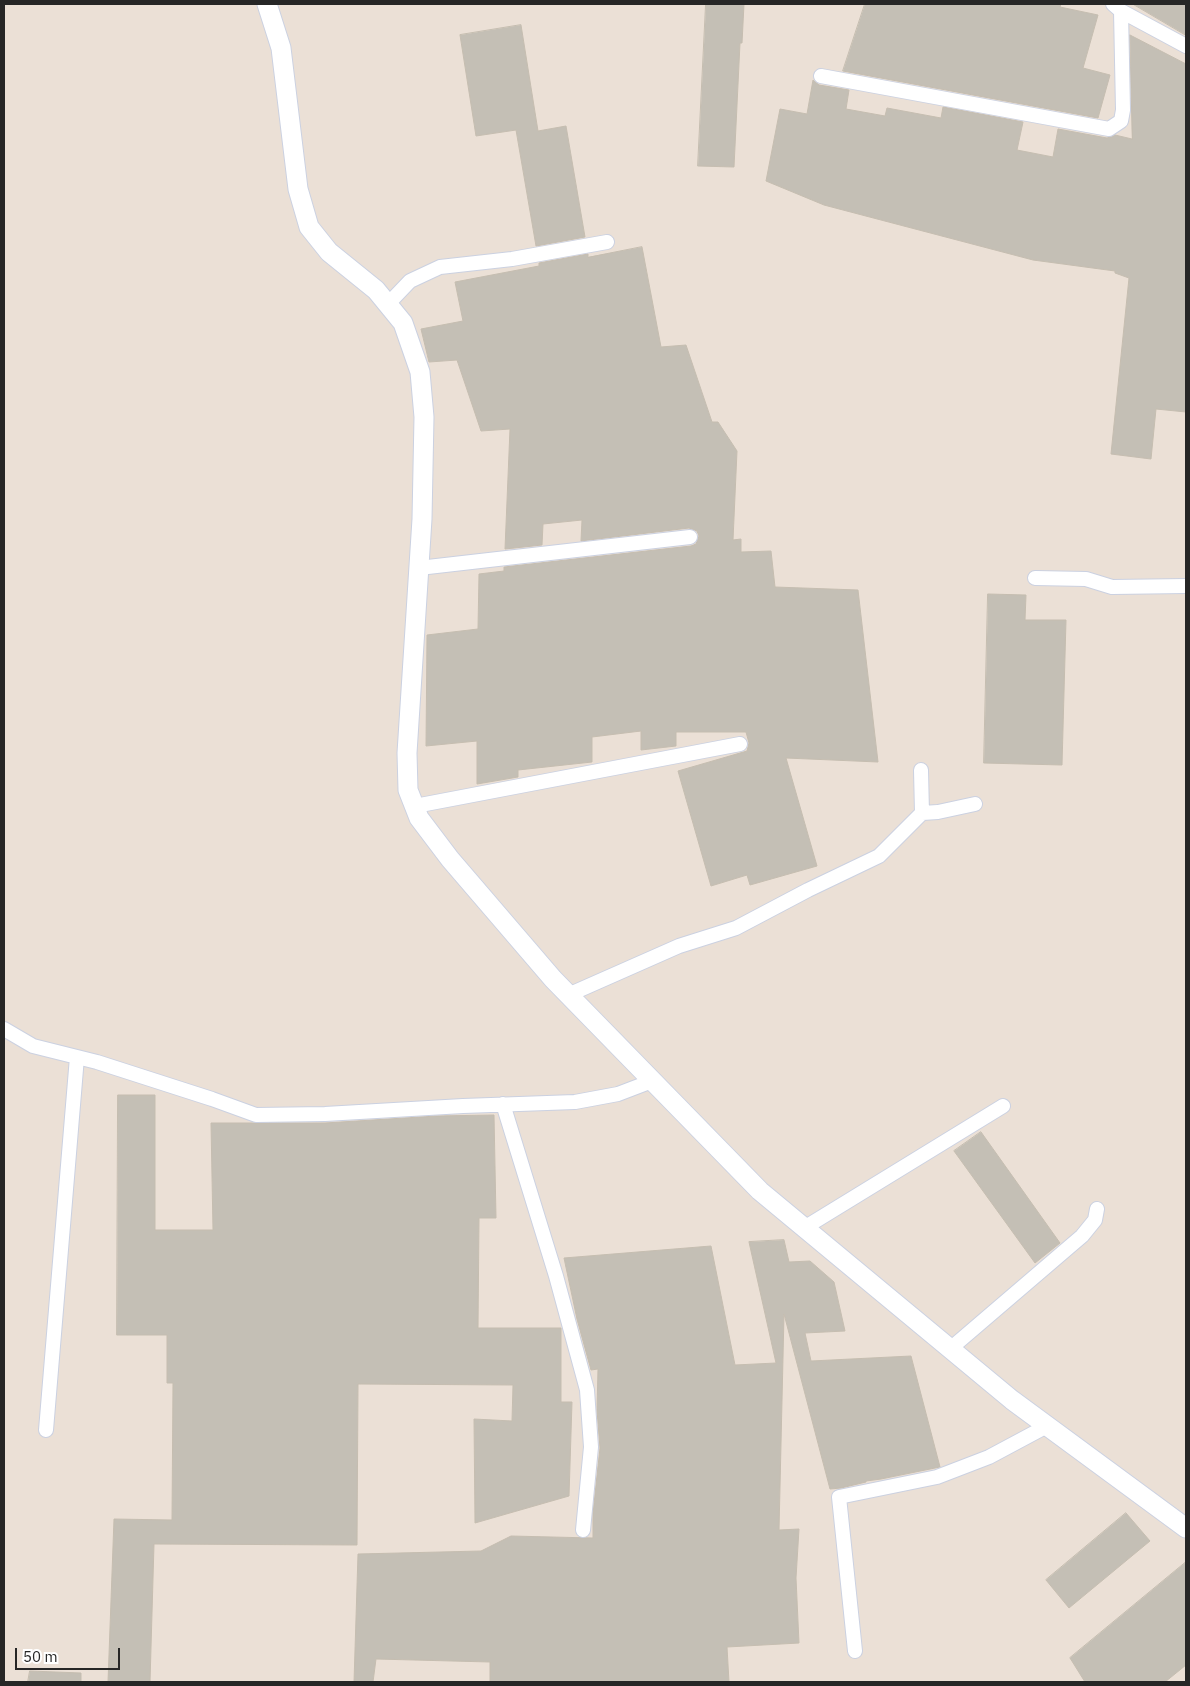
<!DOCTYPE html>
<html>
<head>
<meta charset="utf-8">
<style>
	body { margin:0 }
	#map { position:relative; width:1190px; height:1686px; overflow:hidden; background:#ebe0d6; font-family:"IBM Plex Sans",sans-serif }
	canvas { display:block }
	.frame { position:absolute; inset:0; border:5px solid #262626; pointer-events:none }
	.scale { position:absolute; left:15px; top:1648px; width:105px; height:22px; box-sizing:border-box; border:2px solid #262626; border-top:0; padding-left:6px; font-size:15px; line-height:18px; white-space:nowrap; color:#262626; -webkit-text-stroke:4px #fff; paint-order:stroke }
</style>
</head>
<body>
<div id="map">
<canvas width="1190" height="1686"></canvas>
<div class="frame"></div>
<div class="scale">50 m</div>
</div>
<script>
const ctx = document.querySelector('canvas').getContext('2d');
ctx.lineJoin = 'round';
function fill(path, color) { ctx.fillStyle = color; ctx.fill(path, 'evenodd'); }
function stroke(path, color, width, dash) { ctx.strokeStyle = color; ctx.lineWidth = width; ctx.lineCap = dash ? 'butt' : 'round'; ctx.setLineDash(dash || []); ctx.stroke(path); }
const building = new Path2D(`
	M706 4H744L742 43H740L734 167 698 166Z
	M865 4H1061L1060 7 1098 15 1083 68 1110 75 1098 118 843 71Z
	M1133 4H1186V35Z
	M521 25 538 131 566 126 585 237 536 246 516 130 476 136 460 35Z
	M1130 35 1186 64V412L1156 409 1151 459 1111 454 1129 278 1115 273V271L1033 260 824 205 766 181 780 109 807 114 813 80 819 85 849 90 846 109 885 116 887 108 941 118 943 107 1023 122 1017 150 1053 157 1058 129 1107 138 1115 135 1132 139Z
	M642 247 661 347 686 345 712 422H718L737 451 733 540 741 539V552L771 551 775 587 858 590 878 762 786 758 817 866 750 885 747 875 711 886 678 771 747 751 749 743 746 732H676V746L641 750V731L592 737V762L518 770V777L477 784V741L426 746 427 635 478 629 479 574 504 571V567L691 546 696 544 699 536 697 531 689 528 581 541 582 520 543 524 542 545 505 549 510 429 481 431 457 360 429 362 421 329 463 321 455 282 539 266V263L588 254V257Z
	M988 594 1026 595 1025 620H1066L1062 765 984 763Z
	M118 1095H155V1230H213L211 1123H325L436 1116 494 1115 496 1218H479L478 1328H561V1402H572L569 1496 475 1523 474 1419 512 1421 513 1385 358 1384 357 1545 154 1544 150 1682H108L114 1519 172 1520 173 1383H167V1335H117Z
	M981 1132 1060 1243 1035 1263 954 1151Z
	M784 1240 789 1262 810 1261 834 1282 845 1331 805 1333 811 1361 911 1356 940 1467 881 1479 866 1481V1482L841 1488 830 1489 784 1314 779 1530 799 1529 796 1578 799 1643 727 1647 729 1682H490V1662L376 1659 373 1682H354L358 1554 481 1551 511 1536 593 1538V1513L600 1448 597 1410 598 1369 591 1370 577 1319 564 1258 711 1246 735 1365 776 1363 749 1242Z
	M1126 1513 1150 1541 1069 1608 1046 1580Z
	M1186 1562V1665L1165 1682H1085L1070 1658Z
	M30 1671 81 1673V1682H28Z`);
const street = new Path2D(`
	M1113 4 1121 11 1186 46
	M821 76 1109 129 1121 121 1123 110 1121 11
	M388 304 410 281 440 267 512 259 607 242
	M419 568 690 537
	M1035 578 1086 579 1112 587 1186 586
	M415 806 740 744
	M922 813 938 812 975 804
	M568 995 679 946 736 928 808 890 879 856 922 813 921 770
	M4 1029 33 1046 97 1062 212 1099 256 1115 325 1114 463 1106 575 1102 618 1094 652 1081
	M503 1104 556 1276 587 1390 591 1447 583 1530
	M804 1228 1003 1106
	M950 1349 1082 1236 1095 1220 1097 1209
	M46 1430 77 1057
	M855 1651 839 1497 937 1477 989 1457 1047 1426`);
const secondary = new Path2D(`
	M267 4 281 48 298 189 309 227 329 252 376 290 403 323 420 372 424 417 422 519 407 753 408 790 419 818 450 859 553 979 760 1191 1012 1400 1186 1528`);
fill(building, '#c4bfb5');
stroke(building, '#c5bdb0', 1);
stroke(street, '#cbd1e1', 16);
stroke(secondary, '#cbd1e1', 21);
stroke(street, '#fff', 14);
stroke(secondary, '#fff', 19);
</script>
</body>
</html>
